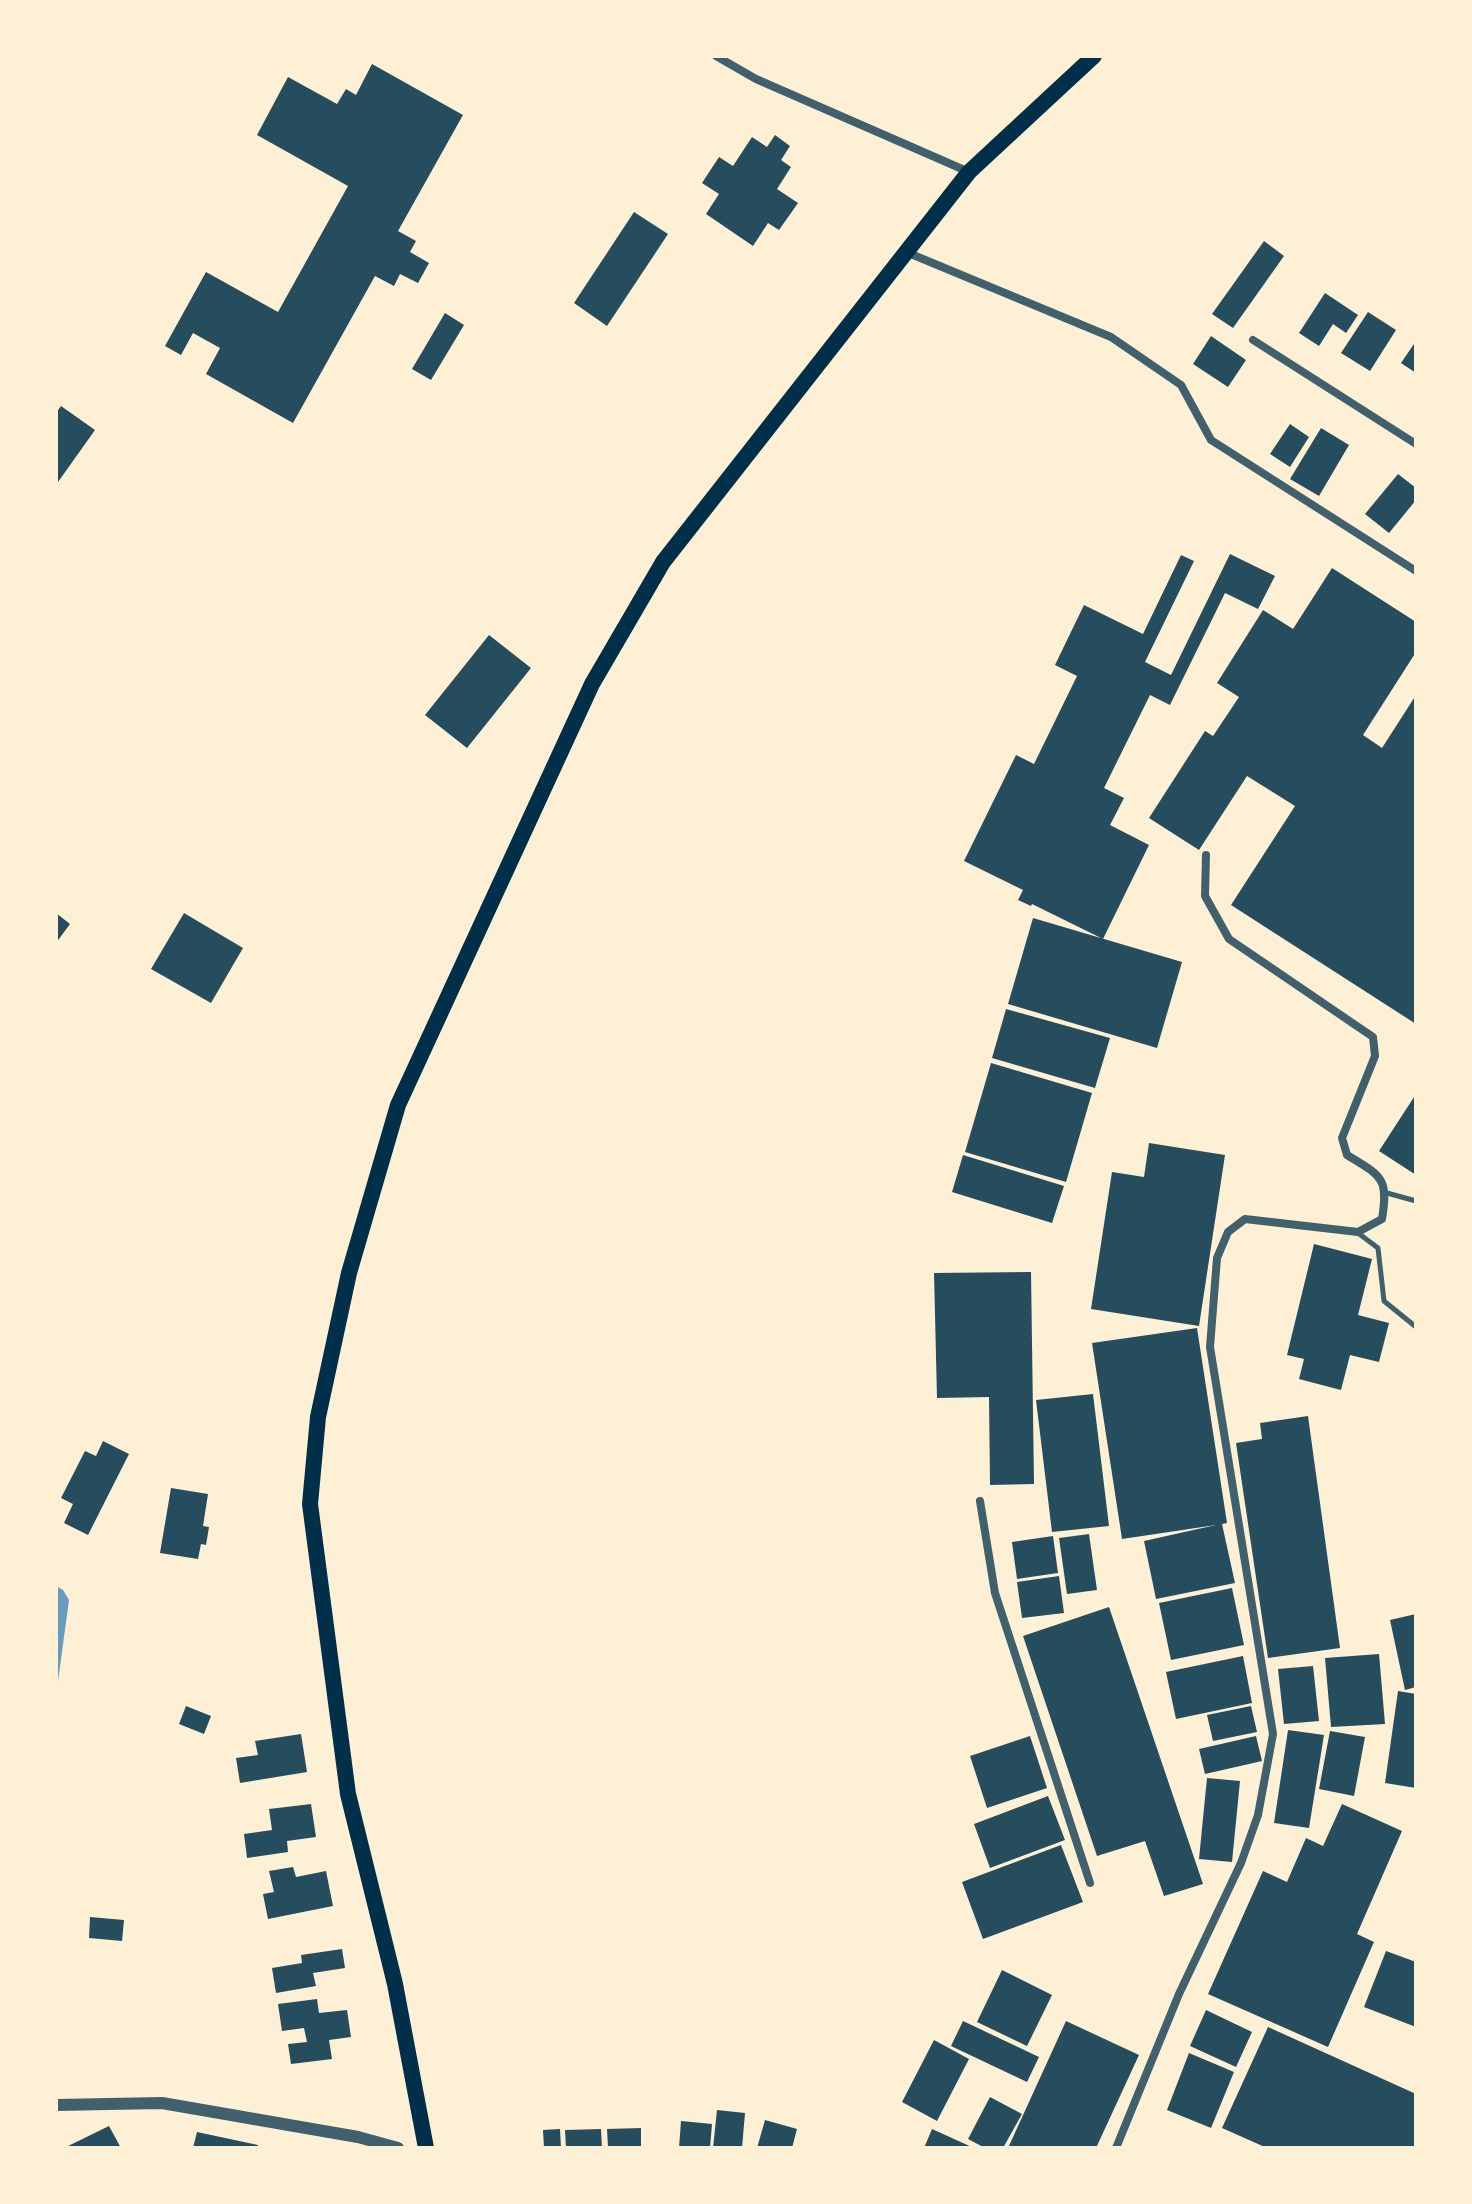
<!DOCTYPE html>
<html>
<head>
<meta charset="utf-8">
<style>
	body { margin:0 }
	#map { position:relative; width:1472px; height:2204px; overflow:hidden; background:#fdf0d5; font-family:Poppins,sans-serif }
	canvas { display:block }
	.frame { position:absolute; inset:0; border:58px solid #fdf0d5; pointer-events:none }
</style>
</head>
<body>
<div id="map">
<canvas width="1472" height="2204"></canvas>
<div class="frame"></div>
</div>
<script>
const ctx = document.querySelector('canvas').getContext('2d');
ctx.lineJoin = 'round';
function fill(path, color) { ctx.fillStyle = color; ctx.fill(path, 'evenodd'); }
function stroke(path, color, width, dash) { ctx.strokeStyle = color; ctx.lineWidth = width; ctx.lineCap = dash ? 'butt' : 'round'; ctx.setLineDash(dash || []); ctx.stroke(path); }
const water = new Path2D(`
	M56 1586 63 1590 69 1600 56 1696Z`);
const building = new Path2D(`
	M372 64 463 115 398 231 416 241 410 252 429 263 418 283 400 274 394 286 375 276 293 423 206 374 220 348 193 333 181 355 165 346 206 272 278 312 348 186 257 135 288 77 337 104 346 89 356 95Z
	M775 135 790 146 781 160 791 167 777 189 798 203 779 230 768 223 753 246 706 214 719 194 702 183 719 157 733 166 752 137 767 147Z
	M634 212 668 234 607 326 574 303Z
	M1264 241 1284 256 1233 328 1212 314Z
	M1325 293 1358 315 1346 333 1333 324 1319 346 1299 333Z
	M1368 312 1396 330 1370 371 1341 353Z
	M445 313 464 325 431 380 412 369Z
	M1211 336 1246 360 1228 387 1193 364Z
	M1416 341V373L1401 363Z
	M61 406 95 430 58 482 56 480V413Z
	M1290 424 1309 437 1290 467 1270 454Z
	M1321 428 1349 445 1319 496 1290 479Z
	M1398 474 1416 488V500L1389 533 1365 514Z
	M1230 554 1275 576 1258 609 1225 593 1170 705 1150 695 1104 788 1124 798 1110 825 1149 845 1103 939 1032 904 1031 906 1018 900 1023 890 964 861 1016 755 1034 764 1077 676 1055 665 1084 605 1143 634 1181 555 1194 561 1145 662 1171 675Z
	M1332 568 1416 622V652L1363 735 1382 748 1416 695V1024L1231 905 1295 806 1247 776 1199 850 1149 818 1205 731 1213 736 1239 697 1217 683 1263 610 1293 629Z
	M489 635 531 668 467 748 425 715Z
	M56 913 70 924 56 943Z
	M184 913 243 948 211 1003 151 969Z
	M1033 918 1182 962 1157 1048 1008 1004Z
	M1006 1009 1110 1038 1095 1088 992 1058Z
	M991 1063 1092 1093 1066 1182 965 1152Z
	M1416 1094V1175L1379 1151Z
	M1149 1143 1225 1155 1199 1326 1091 1309 1112 1172 1144 1177Z
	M963 1155 1064 1186 1052 1223 952 1192Z
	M1314 1244 1372 1259 1358 1315 1389 1323 1379 1362 1350 1355 1341 1390 1299 1379 1304 1359 1287 1355Z
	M1031 1272 1034 1484 990 1485 989 1397 937 1398 934 1273Z
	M1197 1328 1227 1523 1222 1524 1235 1583 1156 1599 1144 1541 1216 1525 1122 1539 1092 1343Z
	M1093 1394 1109 1526 1052 1532 1036 1400Z
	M1308 1416 1340 1648 1268 1658 1236 1443 1262 1439 1260 1423Z
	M103 1441 129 1454 88 1535 64 1523 73 1504 61 1498 85 1451 96 1456Z
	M171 1488 208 1494 203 1526 209 1527 206 1545 201 1544 198 1559 160 1553Z
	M1089 1534 1097 1590 1067 1594 1059 1538Z
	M1053 1536 1058 1573 1017 1579 1012 1542Z
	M1059 1576 1064 1613 1022 1618 1017 1582Z
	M1232 1588 1244 1645 1171 1660 1159 1603Z
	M1109 1607 1203 1884 1164 1896 1145 1841 1097 1856 1023 1636Z
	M1416 1614V1687L1405 1690 1390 1620Z
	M1379 1654 1385 1724 1331 1727 1325 1658Z
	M1243 1656 1252 1703 1176 1719 1166 1672Z
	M1313 1666 1319 1721 1284 1724 1278 1669Z
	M1398 1691 1416 1694V1788L1385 1783Z
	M186 1706 211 1716 204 1734 179 1724Z
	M1251 1706 1257 1732 1213 1741 1207 1715Z
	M1288 1730 1324 1735 1309 1828 1274 1823Z
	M1330 1731 1365 1737 1354 1796 1319 1789Z
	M301 1734 307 1772 240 1783 236 1758 258 1755 255 1741Z
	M1030 1736 1047 1788 987 1808 970 1756Z
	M1256 1736 1262 1761 1205 1774 1199 1749Z
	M1207 1778 1240 1781 1232 1862 1199 1859Z
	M1048 1796 1065 1840 990 1868 974 1824Z
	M311 1804 316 1837 287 1841 288 1852 247 1858 244 1834 272 1830 269 1809Z
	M1342 1804 1402 1831 1357 1934 1374 1942 1328 2047 1208 1994 1263 1871 1287 1882 1306 1838 1323 1846Z
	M1061 1845 1083 1902 983 1939 962 1882Z
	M293 1867 296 1877 326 1871 333 1906 268 1919 263 1894 274 1892 269 1871Z
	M90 1917 124 1920 122 1941 89 1938Z
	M342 1949 345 1968 313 1973 316 1986 276 1993 272 1968 302 1963 301 1955Z
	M1386 1951 1416 1962V2027L1364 2007Z
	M1002 1970 1052 1995 1027 2046 977 2022Z
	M317 1999 319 2013 347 2010 351 2037 329 2040 332 2059 291 2064 288 2044 307 2042 304 2028 282 2031 278 2004Z
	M1206 2010 1252 2032 1236 2067 1190 2046Z
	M963 2021 1039 2057 1027 2082 951 2046Z
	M1066 2021 1139 2055 1096 2148H1008Z
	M1268 2027 1416 2094V2148H1267L1222 2128Z
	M934 2040 969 2059 937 2121 902 2102Z
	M1189 2053 1234 2072 1211 2128 1167 2110Z
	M990 2097 1022 2114 1003 2148H985L968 2139Z
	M717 2110 745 2113 742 2148H713Z
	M765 2120 797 2129 792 2148H757Z
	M681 2121 712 2124 710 2148H679Z
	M109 2126 121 2148H64Z
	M641 2128V2148H608L607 2129Z
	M560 2129 561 2148H544L543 2130Z
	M601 2129 602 2148H566L565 2130Z
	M932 2129 974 2148H924Z
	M197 2132 258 2145 257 2148H193Z`);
const service = new Path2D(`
	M1387 1193 1416 1201
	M1358 1233 1378 1248 1384 1301 1416 1327`);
const minor = new Path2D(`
	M716 56 756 79 969 172
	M906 252 1111 337 1181 385 1211 440 1416 571
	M1253 340 1416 444
	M980 1501 995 1593 1090 1883
	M1116 2148 1179 1994 1241 1863 1258 1815 1273 1734 1210 1347 1217 1258 1228 1232 1245 1219 1358 1232 1382 1219C1389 1177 1381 1176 1347 1155L1342 1138 1375 1056 1373 1037 1229 939 1205 896 1206 855`);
const tertiary = new Path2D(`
	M56 2105 162 2103 358 2137 398 2148`);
const primary = new Path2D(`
	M426 2148 395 1984 348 1794 310 1504 318 1417 349 1273 398 1105 592 684 663 562 969 172 1094 56`);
fill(water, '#669bbc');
fill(building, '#264d5e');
stroke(service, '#3f606c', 5);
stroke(minor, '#3f606c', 8);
stroke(tertiary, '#3f606c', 12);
stroke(primary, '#003049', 16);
</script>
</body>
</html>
